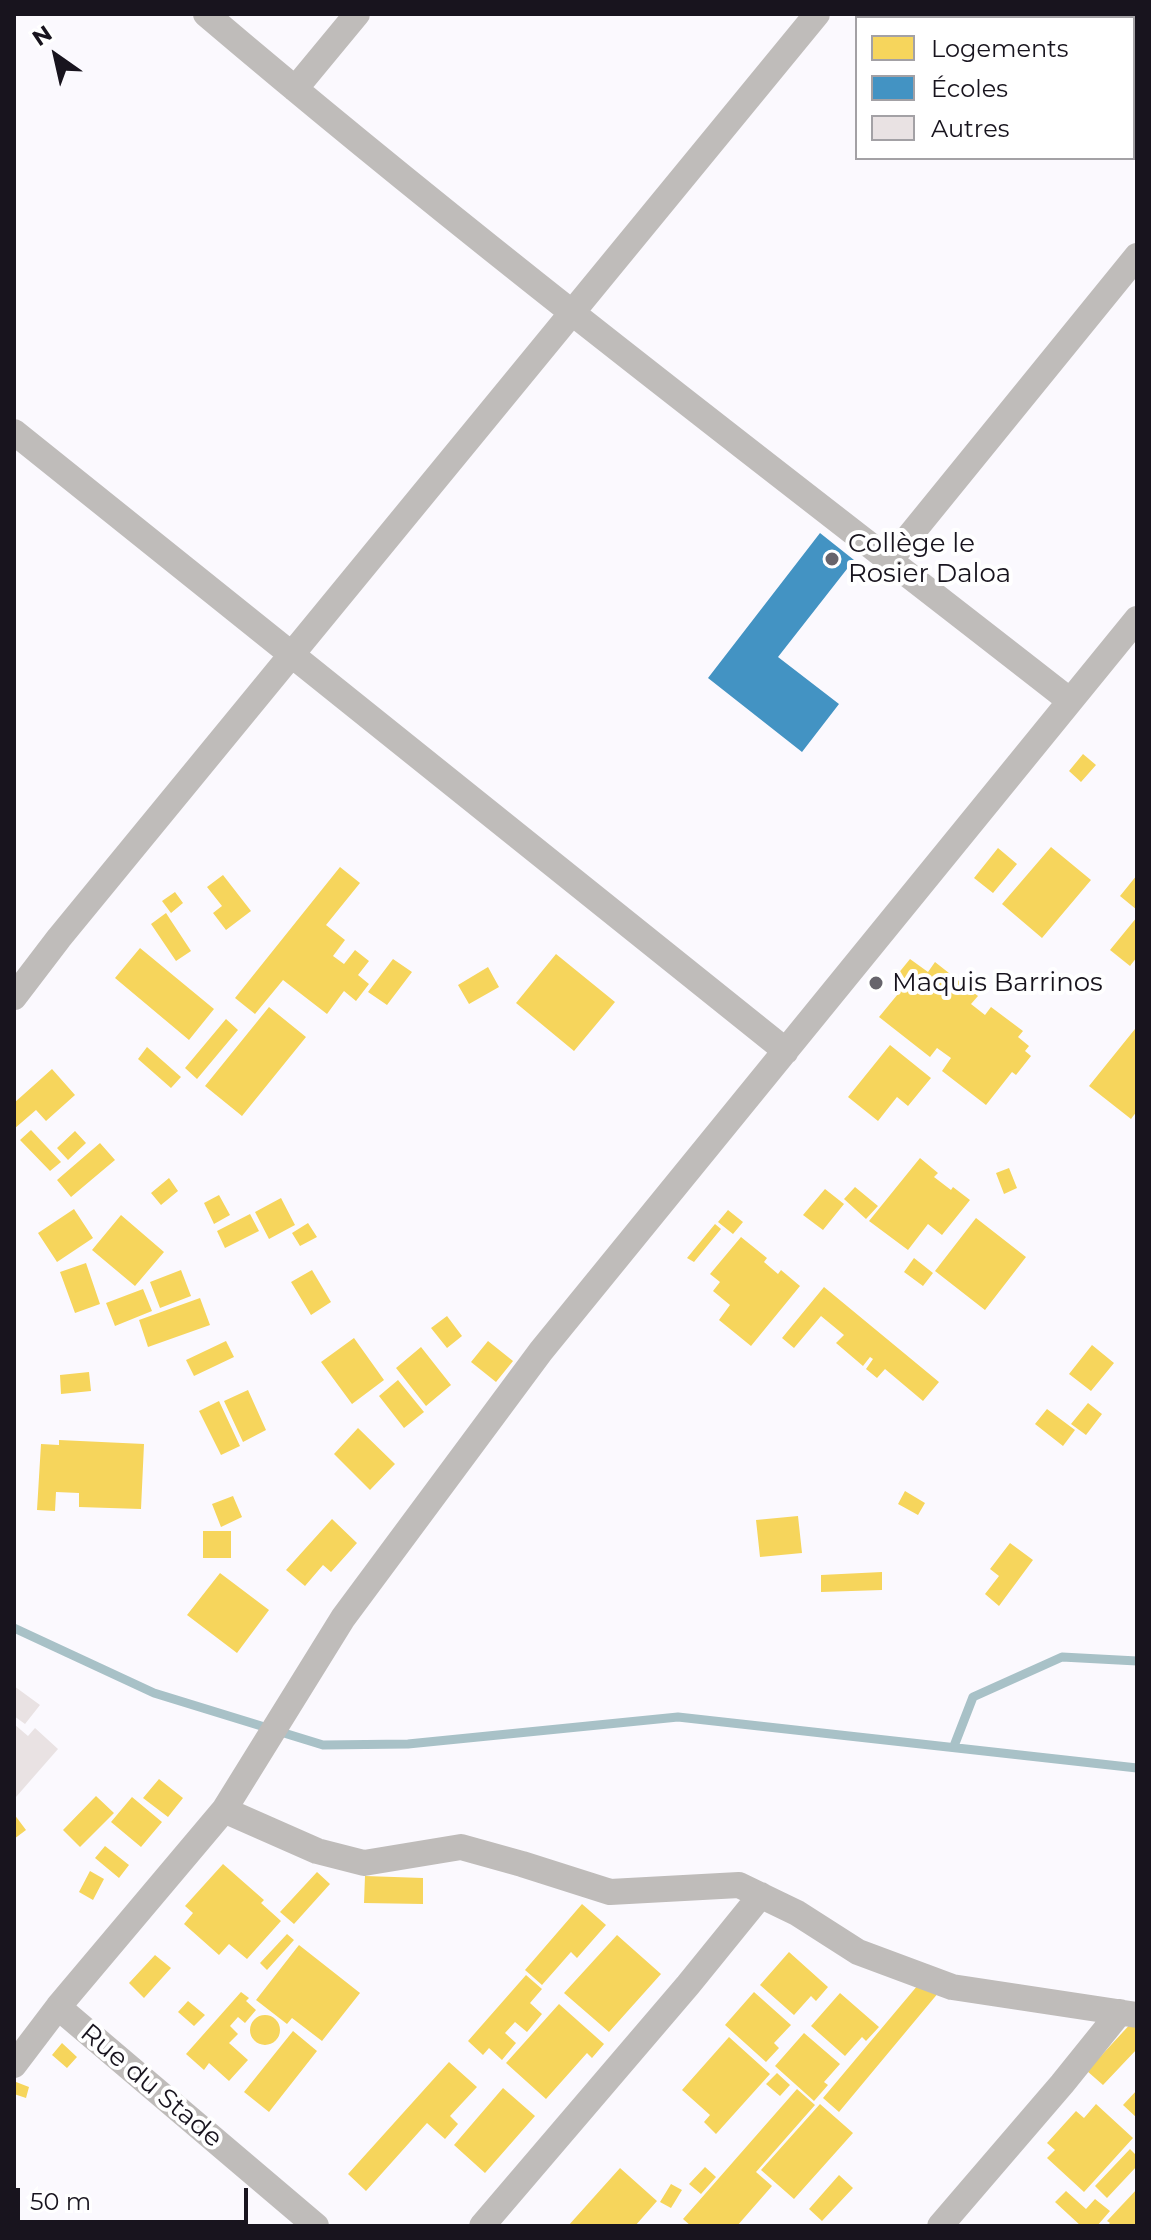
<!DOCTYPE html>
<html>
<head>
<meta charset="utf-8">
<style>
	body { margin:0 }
	#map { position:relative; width:1151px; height:2240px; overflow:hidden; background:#fbf9fe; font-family:Montserrat,sans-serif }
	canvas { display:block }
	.frame { position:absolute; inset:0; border:16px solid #18141e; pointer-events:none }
	.legend { position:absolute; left:855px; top:16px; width:280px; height:144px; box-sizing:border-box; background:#fff; border:2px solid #a3a1a5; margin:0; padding:10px 14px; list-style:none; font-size:24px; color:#18141e }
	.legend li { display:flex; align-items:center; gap:16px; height:40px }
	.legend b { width:40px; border:2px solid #a3a1a5 }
	.north { position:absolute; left:16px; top:16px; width:80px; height:80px; -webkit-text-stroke:6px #fff; paint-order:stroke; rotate:326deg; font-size:22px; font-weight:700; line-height:32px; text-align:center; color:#18141e }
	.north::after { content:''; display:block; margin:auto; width:28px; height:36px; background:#18141e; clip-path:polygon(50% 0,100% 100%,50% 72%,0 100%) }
	.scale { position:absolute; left:16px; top:2188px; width:232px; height:36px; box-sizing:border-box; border:4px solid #18141e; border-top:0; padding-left:10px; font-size:24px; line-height:28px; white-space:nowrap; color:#18141e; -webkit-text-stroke:6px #fff; paint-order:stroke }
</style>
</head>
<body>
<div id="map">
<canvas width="1151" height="2240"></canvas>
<div class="frame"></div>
<ul class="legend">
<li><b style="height:22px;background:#f6d55c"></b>Logements</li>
<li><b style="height:22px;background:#4393c3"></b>Écoles</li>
<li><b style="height:22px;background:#e9e2e3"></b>Autres</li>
</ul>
<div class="north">N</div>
<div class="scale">50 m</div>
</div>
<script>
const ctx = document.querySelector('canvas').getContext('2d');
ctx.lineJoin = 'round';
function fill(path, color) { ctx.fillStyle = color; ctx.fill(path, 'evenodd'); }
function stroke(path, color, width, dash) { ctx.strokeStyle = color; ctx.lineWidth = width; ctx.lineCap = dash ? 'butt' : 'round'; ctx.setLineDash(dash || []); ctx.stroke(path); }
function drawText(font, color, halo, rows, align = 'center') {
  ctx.font = font + ' Montserrat,sans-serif'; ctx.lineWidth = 8; ctx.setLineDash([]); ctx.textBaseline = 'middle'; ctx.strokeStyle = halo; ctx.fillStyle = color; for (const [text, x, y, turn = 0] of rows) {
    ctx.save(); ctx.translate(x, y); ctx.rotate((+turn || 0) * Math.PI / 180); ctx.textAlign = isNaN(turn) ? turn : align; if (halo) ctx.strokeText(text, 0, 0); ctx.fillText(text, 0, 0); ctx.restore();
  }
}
const homes = new Path2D(`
	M1083 754 1096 765 1081 782 1069 771Z
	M1051 847 1091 880 1042 938 1002 904Z
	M998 848 1017 864 993 893 974 878Z
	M340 867 360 883 326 925 345 940 333 956 344 964 355 950 369 961 358 975 369 984 356 1001 344 991 327 1014 283 980 255 1014 235 998Z
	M223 875 251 911 226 930 213 913 222 906 207 887Z
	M1137 875V910L1120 896Z
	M175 892 183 903 171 913 162 901Z
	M166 913 191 951 176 961 151 924Z
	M1137 917V957L1130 966 1110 950Z
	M140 948 214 1009 189 1040 115 978Z
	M556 954 615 1002 574 1051 516 1003Z
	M393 959 412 972 387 1005 368 992Z
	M910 959 928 972 935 962 978 996 971 1004 985 1015 991 1007 1023 1031 1018 1037 1029 1046 1025 1051 1031 1056 1016 1075 1012 1072 986 1105 942 1071 951 1058 937 1048 930 1057 879 1017 907 983 897 975Z
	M488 967 499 987 469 1004 458 985Z
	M269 1007 306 1037 242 1116 205 1086Z
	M226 1019 238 1030 197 1079 185 1068Z
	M1135 1029 1137 1031V1111L1131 1119 1089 1086Z
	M890 1045 931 1078 908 1106 897 1097 878 1121 848 1097Z
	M147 1047 181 1077 171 1088 138 1059Z
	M52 1069 75 1095 46 1121 36 1110 14 1129V1103Z
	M31 1130 61 1162 50 1171 20 1140Z
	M75 1131 86 1143 68 1160 57 1148Z
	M100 1143 115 1160 71 1197 57 1180Z
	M920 1158 938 1173 934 1177 951 1190 953 1187 970 1200 942 1235 928 1224 908 1250 869 1221Z
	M1009 1168 1017 1188 1004 1194 996 1173Z
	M169 1178 178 1191 161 1205 151 1193Z
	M855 1187 878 1206 866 1219 844 1199Z
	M825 1189 844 1204 823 1230 803 1215Z
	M219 1195 230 1215 214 1224 204 1203Z
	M281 1198 295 1225 269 1239 255 1212Z
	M74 1209 93 1238 57 1262 38 1233Z
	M728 1210 743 1222 733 1234 718 1222Z
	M250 1214 259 1231 225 1248 217 1231Z
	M121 1215 164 1252 135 1286 92 1250Z
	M976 1218 1026 1257 985 1310 935 1271Z
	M308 1223 317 1237 300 1246 292 1233Z
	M715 1224 721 1229 694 1262 687 1258Z
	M741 1237 767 1258 764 1262 778 1274 781 1270 800 1286 751 1346 719 1320 730 1305 713 1291 720 1282 710 1274Z
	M914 1258 933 1273 923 1286 904 1272Z
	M86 1263 100 1304 75 1313 60 1272Z
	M181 1270 191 1296 160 1308 150 1282Z
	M312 1270 331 1302 311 1315 291 1282Z
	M824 1287 939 1382 923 1401 885 1369 877 1378 866 1369 873 1359 870 1357 863 1366 836 1343 844 1335 821 1316 794 1348 782 1338Z
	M143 1289 152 1311 115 1326 106 1303Z
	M200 1298 210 1325 148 1347 139 1320Z
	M447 1316 462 1336 447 1348 431 1328Z
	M354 1338 384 1380 352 1404 321 1362Z
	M226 1341 234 1357 194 1376 186 1360Z
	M488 1341 513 1361 496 1382 471 1362Z
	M1092 1345 1114 1363 1091 1391 1069 1374Z
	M421 1347 451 1385 426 1406 396 1368Z
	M89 1372 91 1391 61 1394 60 1375Z
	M398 1380 424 1412 404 1428 379 1396Z
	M248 1390 266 1430 243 1442 224 1401Z
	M219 1401 240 1446 221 1455 199 1411Z
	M1088 1403 1102 1414 1086 1435 1071 1424Z
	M1047 1409 1075 1430 1063 1446 1035 1424Z
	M358 1428 395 1464 370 1490 334 1454Z
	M59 1440 144 1444 141 1509 79 1507V1493L56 1492 55 1511 37 1510 41 1444 59 1445Z
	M905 1491 925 1503 918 1515 898 1504Z
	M233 1496 242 1517 221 1527 212 1504Z
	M798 1516 802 1553 760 1557 756 1520Z
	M332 1519 357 1543 331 1572 323 1565 305 1586 286 1570Z
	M203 1531H231V1558H203Z
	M1010 1543 1033 1560 999 1606 985 1594 999 1576 990 1569Z
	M882 1572V1590L821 1592V1575Z
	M220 1573 269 1610 237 1653 187 1615Z
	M159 1779 183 1798 168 1817 143 1798Z
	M96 1796 114 1813 80 1847 63 1830Z
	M132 1797 162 1822 141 1847 111 1822Z
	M14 1814 26 1830 14 1839Z
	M105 1846 129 1865 119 1878 95 1858Z
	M223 1864 264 1900 261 1903 281 1921 247 1959 229 1944 219 1955 184 1924 193 1913 185 1906Z
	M90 1871 104 1879 93 1900 79 1892Z
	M317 1872 330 1884 294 1924 280 1912Z
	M365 1876 423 1878V1904L364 1903Z
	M582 1904 606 1925 577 1958 571 1952 542 1985 525 1970Z
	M287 1934 294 1940 267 1970 260 1963Z
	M617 1935 661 1974 609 2032 564 1993Z
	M299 1945 360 1993 322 2041 292 2018 287 2024 256 2000Z
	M789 1952 828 1987 816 2001 811 1996 794 2015 760 1985Z
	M155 1955 171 1968 144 1998 129 1983Z
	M526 1975 542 1989 530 2003 542 2014 527 2032 515 2022 505 2033 516 2043 502 2060 489 2048 483 2055 468 2041Z
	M923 1979 939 1992 839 2112 823 2098Z
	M241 1992 249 1998 246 2001 256 2010 245 2023 238 2017 230 2026 238 2034 229 2043 248 2060 229 2081 209 2063 204 2070 186 2054Z
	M754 1992 791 2025 774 2043 779 2048 766 2062 725 2025Z
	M840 1993 879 2027 866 2041 862 2037 845 2056 811 2026Z
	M188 2001 205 2015 194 2026 178 2012Z
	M559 2004 604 2044 592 2058 587 2053 546 2099 506 2063Z
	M250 2030a15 15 0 1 1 30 0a15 15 0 1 1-30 0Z
	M1134 2020 1137 2023V2049L1103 2085 1087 2071Z
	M293 2031 317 2051 269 2112 244 2092Z
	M804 2033 840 2064 824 2082 828 2085 814 2101 775 2066Z
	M729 2037 770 2074 716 2134 704 2122 710 2115 682 2090Z
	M62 2043 77 2057 67 2068 52 2055Z
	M449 2062 477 2087 450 2116 458 2124 445 2139 427 2123 366 2191 348 2174Z
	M777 2073 790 2085 780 2096 766 2084Z
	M16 2082 29 2087 26 2098 14 2094Z
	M503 2088 535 2116 485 2173 454 2145Z
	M797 2089 815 2105 756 2172 772 2186 737 2226H691L683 2219Z
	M1137 2090V2118L1123 2105Z
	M820 2104 853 2133 794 2199 761 2170Z
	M1096 2104 1133 2138 1084 2192 1047 2158 1055 2150 1047 2143 1076 2111 1084 2118Z
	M1130 2149 1137 2156V2166L1107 2198 1095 2186Z
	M705 2167 716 2177 701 2194 689 2184Z
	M620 2168 657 2201 635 2226H568Z
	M839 2175 853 2188 822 2221 809 2209Z
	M671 2184 682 2190 671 2208 660 2202Z
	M1137 2189V2226H1107L1110 2223 1107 2221Z
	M1066 2191 1086 2209 1095 2199 1110 2211 1097 2226H1081L1055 2202Z`);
const schools = new Path2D(`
	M820 533 854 560 778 657 839 704 802 752 708 678Z`);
const stream = new Path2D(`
	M14 1628 154 1693 323 1745 408 1744 678 1717 1137 1768
	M954 1746 973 1697 1062 1657 1137 1661`);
const building = new Path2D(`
	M14 1686 40 1705 25 1724 14 1716Z
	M14 1724 28 1736 35 1728 58 1749 16 1797Z`);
const minor = new Path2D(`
	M206 14C486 252 780 474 1069 700
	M295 89 357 14
	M14 432 786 1051
	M890 560 1137 256
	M14 997 59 938 817 14
	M224 1810 317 1851 364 1863 461 1847 522 1864 610 1892 739 1885 797 1913 858 1952 952 1987 1137 2015
	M58 2007 316 2226
	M14 2065 58 2007 224 1810 343 1618 541 1351 1137 619
	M482 2226 688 1985 761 1895
	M940 2226 1062 2084 1120 2012`);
const markers = [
	[832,559,8,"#67646c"],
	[876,983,8,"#67646c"]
];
const poiNames = [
	["Collège le",848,544],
	["Rosier Daloa",848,574],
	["Maquis Barrinos",892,983]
];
const streetNames = [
	["Rue du Stade",151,2086,40]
];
fill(homes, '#f6d55c');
fill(schools, '#4393c3');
stroke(stream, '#a8c1c7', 9);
fill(building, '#e9e2e3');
stroke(minor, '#bfbcba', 26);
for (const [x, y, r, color] of markers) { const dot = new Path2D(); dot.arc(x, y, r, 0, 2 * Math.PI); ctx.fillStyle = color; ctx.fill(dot); stroke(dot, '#fff', 3); }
drawText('26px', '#18141e', '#fff', poiNames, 'left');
drawText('26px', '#18141e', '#fff', streetNames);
</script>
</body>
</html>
